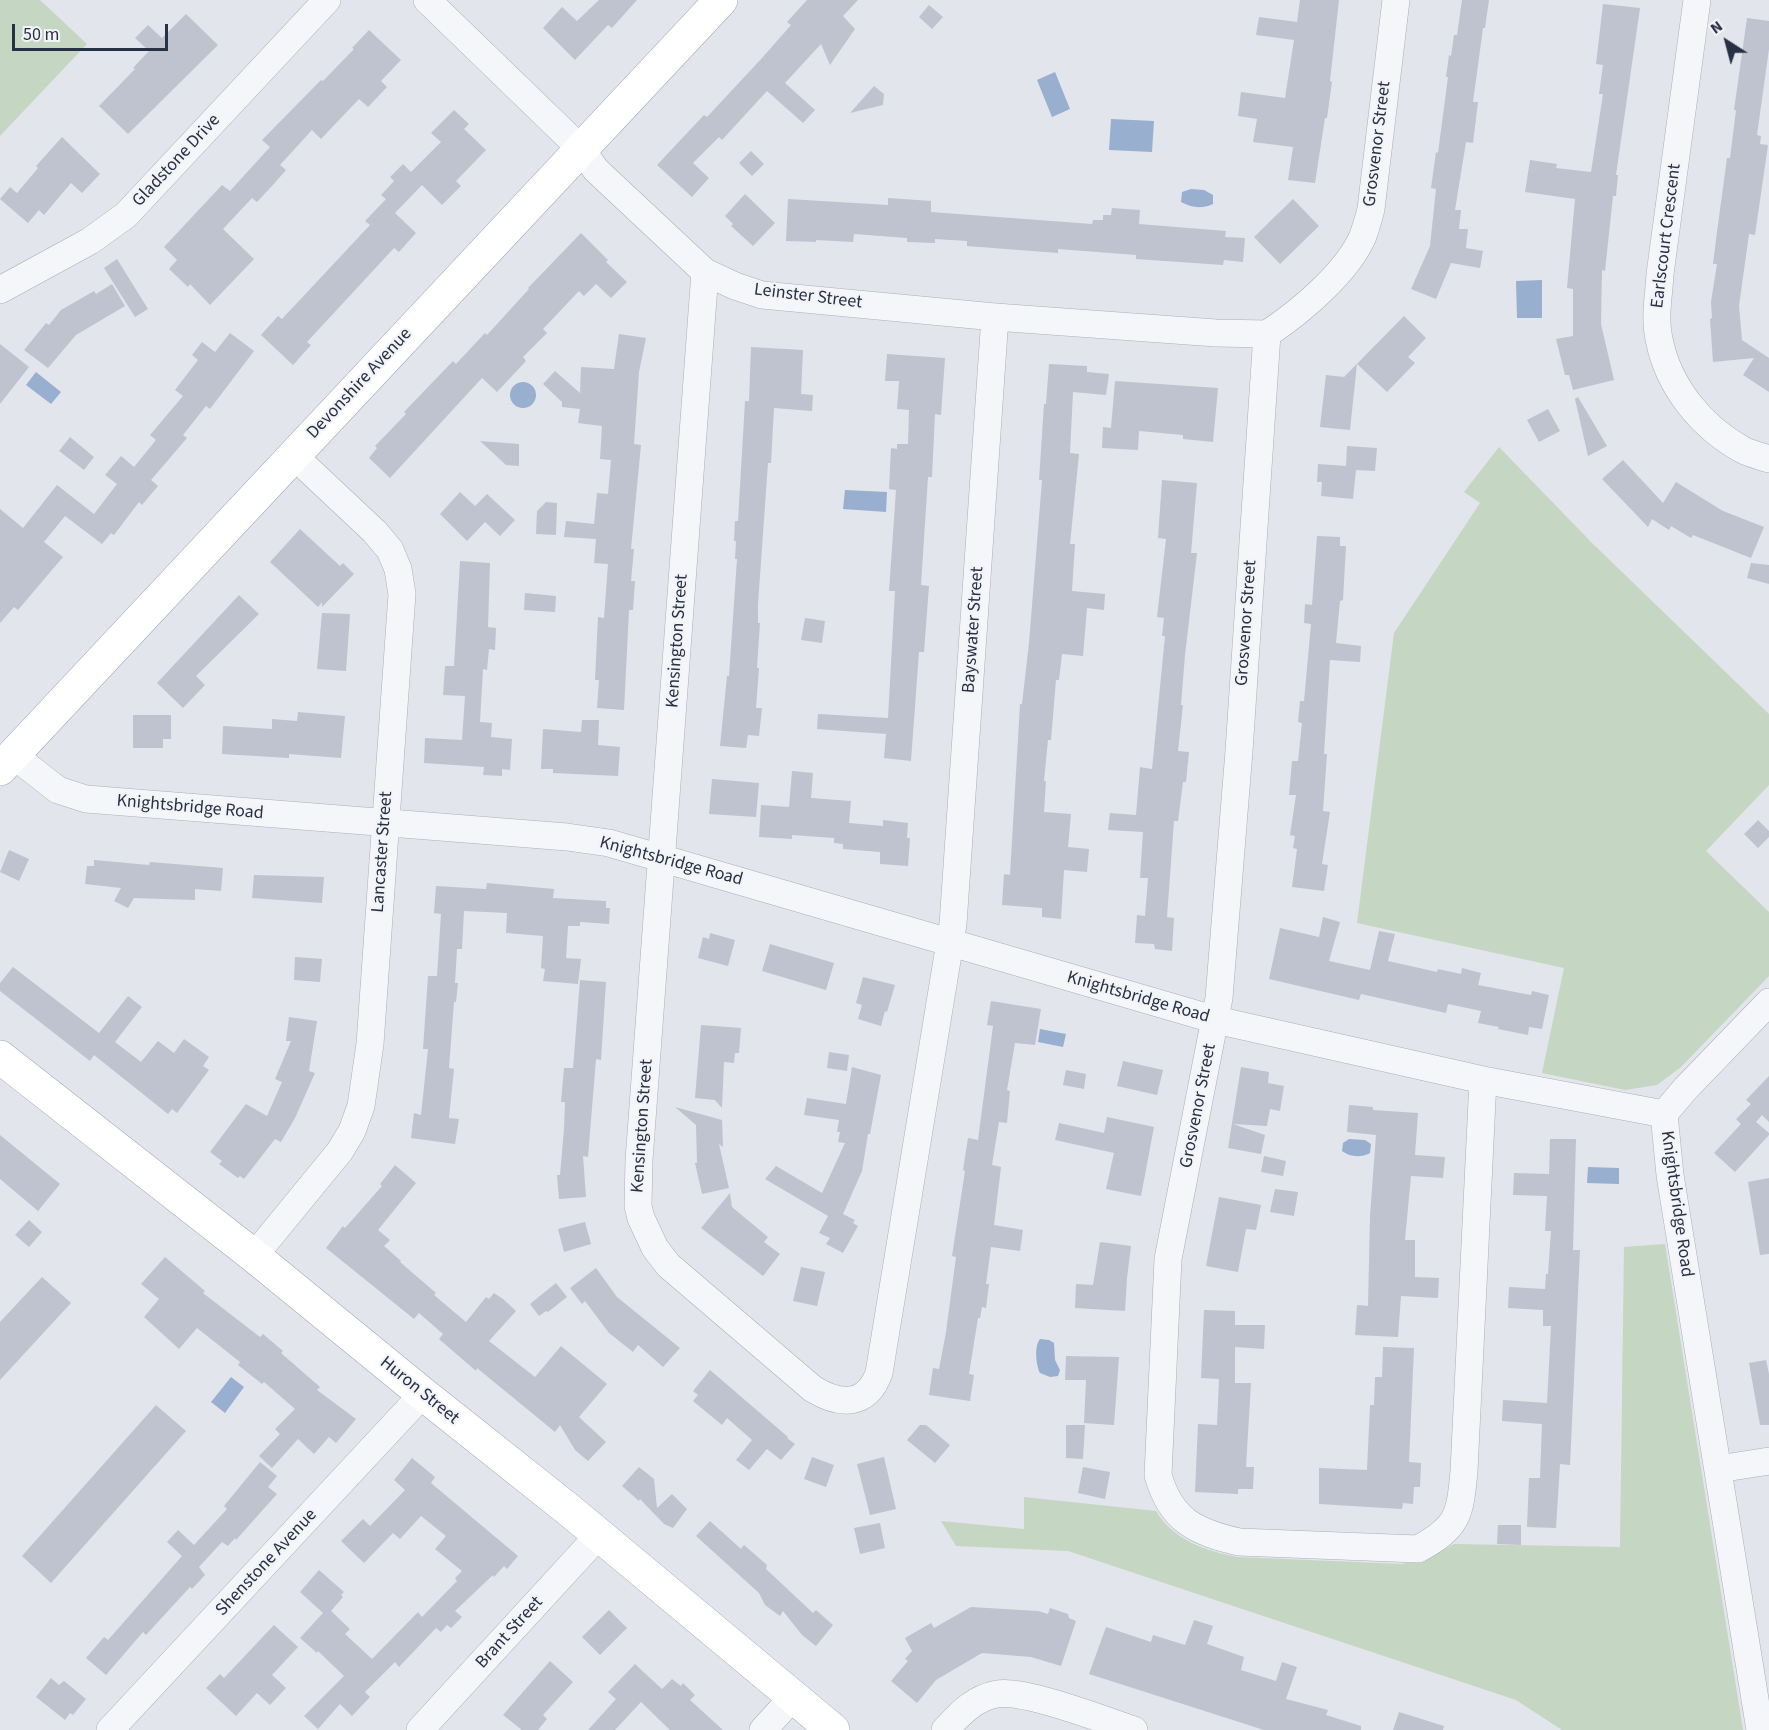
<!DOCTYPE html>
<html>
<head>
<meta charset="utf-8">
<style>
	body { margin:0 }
	#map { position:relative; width:1769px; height:1730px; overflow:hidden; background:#e2e5eb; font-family:"Source Sans 3",sans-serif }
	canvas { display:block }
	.north { position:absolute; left:1697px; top:12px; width:60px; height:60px; -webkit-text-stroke:4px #f2f4f8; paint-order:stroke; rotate:324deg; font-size:16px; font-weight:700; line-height:24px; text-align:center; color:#283045 }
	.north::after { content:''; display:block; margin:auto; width:21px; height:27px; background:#283045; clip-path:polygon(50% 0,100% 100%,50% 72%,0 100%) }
	.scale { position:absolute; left:12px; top:24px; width:156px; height:27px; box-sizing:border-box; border:3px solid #283045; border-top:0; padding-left:8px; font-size:18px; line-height:21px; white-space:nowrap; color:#283045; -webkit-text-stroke:4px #f2f4f8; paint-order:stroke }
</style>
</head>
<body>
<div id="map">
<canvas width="1769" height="1730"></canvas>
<div class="north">N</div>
<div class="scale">50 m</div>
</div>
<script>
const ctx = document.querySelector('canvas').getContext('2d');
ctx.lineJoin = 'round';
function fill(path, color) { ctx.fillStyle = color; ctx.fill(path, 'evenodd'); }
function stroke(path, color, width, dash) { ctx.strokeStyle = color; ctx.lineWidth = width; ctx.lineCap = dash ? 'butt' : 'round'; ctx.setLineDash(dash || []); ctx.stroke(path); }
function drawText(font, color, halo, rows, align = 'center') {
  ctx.font = font + ' "Source Sans 3",sans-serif'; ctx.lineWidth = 4.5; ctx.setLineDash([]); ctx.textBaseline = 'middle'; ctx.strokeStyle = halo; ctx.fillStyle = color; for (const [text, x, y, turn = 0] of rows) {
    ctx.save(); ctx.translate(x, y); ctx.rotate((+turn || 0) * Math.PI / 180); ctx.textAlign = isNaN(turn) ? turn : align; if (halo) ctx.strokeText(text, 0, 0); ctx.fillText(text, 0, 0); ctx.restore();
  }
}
const green = new Path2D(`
	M0 0H40L87 44 0 136Z
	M1499 447 1593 544 1769 714V785L1706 851 1769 912V976L1681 1067 1657 1085 1625 1090 1542 1073 1564 968 1357 923 1394 633 1480 503 1464 492Z
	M1665 1244 1743 1730H1562L1516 1700 1068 1551 956 1546 941 1521 1024 1529V1497L1156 1511C1173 1540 1206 1551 1237 1557L1402 1564 1430 1558 1454 1544 1620 1547 1624 1247Z`);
const water = new Path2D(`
	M1055 72 1070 109 1052 117 1037 80Z
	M1111 119 1154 121 1152 152 1109 150Z
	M1191 189 1204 190 1213 195V204C1201 209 1193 208 1181 202L1182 192Z
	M1542 280V318H1517L1516 281Z
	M36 372 61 392 51 404 26 385Z
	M510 395a13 13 0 1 1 26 0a13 13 0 1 1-26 0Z
	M845 490 887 492 886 512 843 509Z
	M1040 1029 1066 1034 1063 1047 1038 1042Z
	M1349 1139 1365 1140 1371 1144 1370 1153C1361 1158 1350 1157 1342 1151L1343 1143Z
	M1588 1167 1619 1168V1184L1587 1183Z
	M1040 1339 1049 1340 1054 1343 1055 1360 1060 1370 1058 1376 1050 1377 1040 1373C1036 1365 1034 1346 1040 1339Z
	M231 1377 244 1387 225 1413 211 1402Z`);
const building = new Path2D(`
	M599 0H637L612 28 608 25 575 60 543 28 562 7 577 21Z
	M807 0H858L843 16 855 29 830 65 821 44 785 83 815 110 803 123 767 91 722 140 719 137 693 163 709 178 692 197 657 165 704 115 707 117 762 58 791 25 787 22Z
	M1300 0H1339L1330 81 1332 82 1327 118H1325L1315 183 1288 180 1293 147 1253 142 1257 119 1238 116 1241 92 1285 98 1294 40 1256 35 1259 17 1297 22Z
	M1462 0H1489L1485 28H1483L1473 102H1478L1473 143 1466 142 1455 210H1461L1459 229H1468L1466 248 1483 251 1480 268 1451 263 1436 299 1411 289 1430 246 1436 189 1431 188 1436 152 1438 153 1448 77H1446L1449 55 1451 56 1454 35H1457Z
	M1603 4 1640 8 1616 175H1618L1616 196H1613L1605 271 1602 270 1601 324 1614 380 1573 390 1569 375H1565L1556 339 1573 336V289L1567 288 1575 199 1525 192 1530 160 1557 164 1556 168 1591 172 1603 94H1599L1603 65 1596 64Z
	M929 5 943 17 932 29 919 17Z
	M186 14 218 45 128 134 99 106 135 69 133 68 149 51 135 38 148 25 162 38Z
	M1747 18 1769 21V49L1757 135 1761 136 1760 144 1768 145 1755 235 1749 234 1739 306 1742 340 1769 358V392L1743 375 1754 358 1713 362 1710 319 1712 318 1711 302 1717 264H1713L1717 232 1727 158H1730L1736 110H1734Z
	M369 30 401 60 381 81 387 87 368 107 359 99 321 139 312 130 280 165 286 170 272 186 257 202 252 198 223 229 254 259 210 305 190 284 188 287 169 269 177 260 164 247 222 185 230 191 270 147 262 140 321 80 323 81 354 49 352 48Z
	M874 86 884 94 883 105 850 113Z
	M454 110 469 124 464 129 486 150 456 181 461 186 442 205 422 185 395 213 416 233 399 252 394 248 307 342 311 345 293 365 261 335 278 316 282 319 370 225 365 221 386 199 381 195 394 181 390 177 403 164 411 172 441 142 431 133Z
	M62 137 100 174 82 193 71 183 44 215 39 210 28 223 0 199 10 187 17 193 38 168 36 166Z
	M751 151 764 164 752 176 739 163Z
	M745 194 775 223 753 246 731 226 733 224 725 216Z
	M888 198 931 201V212L1092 224 1093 220H1103V215H1111L1112 208 1140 210 1139 224 1226 231 1225 237 1245 238 1243 262 1224 260 1223 265 1136 259V255L1058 249V253L967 246V241L935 239V243L907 242V238L854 234 853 242 816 240V242L786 241 788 199 888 205Z
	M1293 199 1319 226 1280 264 1254 237Z
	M581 233 608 260 606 262 627 282 611 298 596 284 584 296 579 291 543 329 547 333 523 357 526 361 497 392 482 378 390 478 369 458 377 448 375 446 406 414 404 412 453 361 456 364 485 333 487 335 529 289 528 288Z
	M117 259 148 309 135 317 104 268Z
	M112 284 125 306 76 335 48 368 24 350 46 323 49 325 61 310 94 291 96 294Z
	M1404 316 1426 338 1408 357 1415 363 1387 392 1357 364 1350 430 1320 427 1326 375 1344 377Z
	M230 333 254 351 210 409 206 406 183 435 187 438 151 480 158 486 142 505 139 502 114 535 111 533 102 544 65 516 44 542 63 557 18 610 14 607 0 623V509L23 528 57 485 94 514 117 484 105 475 121 456 134 467 156 440 150 435 183 396 175 390 198 360 192 355 202 342 215 352Z
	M619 334 646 338 639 372 634 444 641 445 631 549H634L631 581H635L633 610H629L624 710 597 708 599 680H595L598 617 604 618 608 564 594 563 596 539 564 537 566 521 594 524 597 493 608 494 611 460 600 459 602 426 578 423 580 409 562 407V402L543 384 555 371 580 393 581 367 614 369Z
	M0 344 29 367 0 404Z
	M751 347 803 350 801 394 813 395 812 411 774 408 771 463H768L758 604V623H760L757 668H759L756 708H762L759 736 748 735 746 748 720 746 727 676H729L737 559H735L736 541H734L735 521H738L745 401H749Z
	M887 354 945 358 941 415 935 414 932 477H928L921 585 929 586 924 652H919L911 761 884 758 886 734 817 729 818 714 888 718 895 591H889L896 490 889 489 891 448 897 449V444H908L909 410 897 409 899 381H885Z
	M1049 364 1087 366V372L1109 374 1106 395 1073 392 1070 453 1079 454 1070 544H1075L1072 591 1105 594 1104 610 1087 608 1083 656 1062 654 1059 680H1056L1051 740H1048L1044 781H1046L1044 812 1071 814 1068 847 1089 849 1087 872 1064 870 1061 919 1042 917V908L1002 905 1004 874 1010 875 1020 704H1022L1029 643 1042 480H1039L1044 404H1046Z
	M1115 381 1218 388 1213 442 1183 439V435L1139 431 1138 450 1102 448 1103 427 1111 428Z
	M1578 397 1607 446 1588 456 1575 399Z
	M1548 409 1560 431 1539 442 1527 420Z
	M70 437 94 457 84 470 59 451Z
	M480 441 519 444V466L506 465Z
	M1347 446 1377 448 1375 471 1356 470 1353 499 1321 496 1322 482H1317L1318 464 1346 466Z
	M1623 460 1663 503 1676 482 1723 511 1764 527 1751 558 1693 535 1691 538 1671 526 1669 530 1652 519 1648 527 1602 479Z
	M1162 480 1197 483 1191 553H1197L1185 655 1181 705H1183L1178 751 1189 752 1186 782H1183L1178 821H1174L1167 917 1174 918 1172 951 1155 949 1154 944 1135 943 1137 915 1145 916 1148 878H1140L1143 832 1108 830 1110 813 1136 815 1140 767 1152 769 1165 636H1162L1164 618 1157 617 1166 539 1158 538Z
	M460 492 475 506 487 494 515 520 500 536 485 522 467 541 440 514Z
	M546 502 557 503 556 535 536 534 537 511Z
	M300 529 340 566 343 563 354 574 322 607V602L318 607 270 562Z
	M1317 536 1340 537V546H1346L1343 600 1340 601 1336 643 1361 646 1360 662 1330 660 1324 754H1327L1323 811 1330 812 1322 864 1328 865 1324 891 1292 887 1297 849 1293 848 1295 836 1290 835 1296 795H1289L1292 761H1298L1302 723 1298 722 1300 701H1304L1311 624 1304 623 1305 604 1312 605Z
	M460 561 490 563 488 627 496 628 495 650 489 649 487 670 483 669 480 722 492 723 491 737 512 739 510 770 502 769V776L483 775 484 767 424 763 425 738 462 740 465 696 443 695 445 666H454Z
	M1751 563 1769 565V584L1747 578Z
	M525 593 556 596 555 612 524 610Z
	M239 595 259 614 196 676 205 685 183 708 157 683Z
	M322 613 350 614 346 671 317 669Z
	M805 618 825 621 822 643 801 640Z
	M298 712 345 716 341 758 289 754V758L222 754 223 726 272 729V719L297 721Z
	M133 715H171V739H163V748H133Z
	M582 720H599L598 745 620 747 618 776 553 773V769H541L543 729 581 732Z
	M792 771 813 773 811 798 851 801 849 823 883 826V820L908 823 907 838H910L908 866 880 864V852L843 849V844L834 843V838L792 835V839L759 837 761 805 789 807Z
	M712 779 759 783 756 817 709 814Z
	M1758 820 1769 831V837L1758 848 1744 834Z
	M9 850 29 859 19 881 0 872Z
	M94 860 149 865 150 862 223 868 221 891 195 889V900L134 898 128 908 114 901 121 888 85 884 87 866H94Z
	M254 875 324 877 322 903 252 898Z
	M487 883 554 889 553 898 606 901V908H610L609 924 580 922V926H568L566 958 581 959 578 984 543 981 545 969 541 968 543 936 506 933 507 913 464 911 462 949H457L455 983H458L456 1002H454L449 1068 454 1069 449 1118 459 1119 455 1144 411 1138 414 1113 421 1115 428 1049H423L428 976H437L441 914 434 913 436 886 486 889Z
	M1323 917 1340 922 1329 961 1370 970 1379 931 1395 934 1388 961 1437 972 1438 969 1461 974 1462 968 1481 973 1478 985 1531 995 1532 991 1549 995 1542 1029 1529 1027 1528 1035 1498 1029 1499 1027 1478 1023 1481 1011 1448 1004 1446 1013 1361 994 1359 1000 1269 979 1280 928 1319 937Z
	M710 933 735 940 728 966 698 958 703 937 709 939Z
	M770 944 834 963 826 990 762 971Z
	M295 957 322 959 320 982 294 980Z
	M13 967 99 1033 128 996 142 1007 115 1042 141 1062 158 1041 174 1053 184 1039 209 1057 203 1066 209 1070 177 1113 172 1109 168 1114 94 1055 90 1061 0 991V983Z
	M863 977 895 985 887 1012 885 1011 881 1026 858 1019 862 1005 856 1003Z
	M580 980 606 982 601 1060 596 1059 588 1157 583 1156 586 1197 559 1199 557 1175H560L564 1129 565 1102H561L564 1068H573Z
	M991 1001 1041 1009 1035 1045 1015 1043 1007 1090 1010 1091 1007 1123 999 1122 992 1165 1001 1167 994 1225 1023 1230 1020 1251 991 1247 986 1284H989L986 1308 982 1307 980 1318H978L969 1374 974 1375 970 1401 929 1395 933 1368 939 1369 946 1332 956 1257 952 1256 965 1171 963 1170 968 1138 978 1140 993 1026 987 1025Z
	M289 1017 317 1021 309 1071 315 1073 295 1118 281 1142 275 1139 244 1179 240 1176 238 1178 219 1164 222 1161 210 1152 246 1104 267 1116 282 1082 275 1079 291 1041H286Z
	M701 1025 741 1028 739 1053H735L734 1063 724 1062 722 1108 715 1100 695 1098Z
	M829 1052 849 1055 847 1071 827 1068Z
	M1123 1061 1163 1070 1157 1095 1117 1086Z
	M852 1067 881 1075 870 1134H868L862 1171 843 1214 855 1220 853 1223 858 1226 843 1253 826 1244 830 1238 819 1233 828 1216 765 1179 776 1166 822 1193 845 1143 838 1142 840 1132H837L839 1120 804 1115 807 1098 846 1104Z
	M1241 1067 1269 1072 1268 1083 1284 1086 1280 1111 1270 1109 1267 1126 1233 1124 1265 1135 1261 1154 1228 1148Z
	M1066 1070 1086 1074 1084 1089 1063 1085Z
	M1769 1076V1122L1762 1115 1756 1122 1769 1133V1135L1735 1172 1714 1153 1741 1124 1736 1119 1751 1104 1746 1100Z
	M1349 1105 1373 1107V1110L1418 1113 1415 1155 1445 1157 1443 1178 1411 1176 1405 1240H1415V1277L1439 1278 1438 1298 1401 1296 1398 1337 1355 1335 1357 1305 1368 1306 1370 1216 1376 1135 1347 1132Z
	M675 1107 722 1120 723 1147 719 1144 729 1188 702 1194 695 1163H697L696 1125Z
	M1107 1117 1154 1127 1141 1196 1106 1189 1114 1153 1055 1140 1059 1123 1104 1133Z
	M0 1135 60 1184 38 1211 0 1179Z
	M1550 1139H1576L1573 1250H1580L1570 1465 1560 1464 1556 1528 1527 1527 1529 1478H1540L1542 1424 1502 1421 1503 1400 1547 1403 1551 1326H1543V1310L1508 1308 1509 1287 1545 1289 1546 1274H1548L1551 1231H1545L1547 1196 1513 1195 1514 1173 1549 1174Z
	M1264 1156 1286 1161 1283 1176 1261 1172Z
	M395 1165 416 1183 378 1230 390 1240 384 1246 401 1261 400 1262 436 1293 434 1295 466 1322 486 1297 489 1299 494 1293 503 1299 516 1311 489 1341 535 1377 561 1346 607 1384 579 1417 606 1442 588 1461 575 1450 560 1425 555 1432 477 1368 476 1371 439 1339 443 1334 419 1313 414 1319 326 1248 343 1226 345 1228 382 1186 380 1184Z
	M1769 1178V1254L1760 1255 1748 1182Z
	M1275 1189 1298 1192 1294 1216 1270 1212Z
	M730 1193 732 1207 768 1237 764 1242 780 1254 763 1276 701 1228Z
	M1219 1197 1261 1205 1256 1230 1246 1229 1238 1272 1206 1266Z
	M29 1220 42 1232 29 1247 15 1235Z
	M585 1222 591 1244 564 1252 558 1229Z
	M1100 1242 1131 1246 1127 1278 1125 1311 1075 1308 1076 1284 1093 1285Z
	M165 1257 205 1291 203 1293 260 1337 263 1334 283 1351 281 1353 320 1387 317 1390 356 1419 336 1443 329 1437 314 1454 298 1439 272 1468 259 1456 280 1434 275 1429 295 1409 264 1382 262 1384 238 1365 240 1362 197 1328 179 1349 144 1317 159 1299 141 1284Z
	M801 1267 825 1272 817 1306 793 1301Z
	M596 1268 617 1297 680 1348 663 1367 638 1345 633 1352 609 1333 585 1301 582 1304 570 1288Z
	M42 1277 71 1303 0 1380V1322Z
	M556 1283 567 1297 548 1312 546 1311 539 1316 530 1304Z
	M1204 1310 1235 1311V1325H1265L1264 1349 1235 1347V1383H1251L1246 1467H1254L1253 1489H1238V1494L1195 1492 1198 1424 1217 1425 1219 1379 1201 1378Z
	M1383 1347 1414 1348 1409 1462 1421 1463 1420 1487H1414L1413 1504 1403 1503 1402 1509 1319 1504V1468L1367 1470 1370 1405H1374L1375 1377H1382Z
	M1066 1356 1119 1357 1114 1425 1084 1423 1086 1380H1065Z
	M1766 1360 1769 1374V1425H1760L1749 1363Z
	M710 1370 788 1437 787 1438 795 1444 781 1460 767 1449 749 1470 736 1460 752 1440 727 1418 722 1425 693 1401 698 1395 693 1391Z
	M156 1405 186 1431 51 1583 22 1556Z
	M920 1425H926L950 1445 935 1463 907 1440Z
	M1066 1425H1085L1083 1459 1066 1458Z
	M812 1457 834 1465 826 1487 804 1479Z
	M884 1457 896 1509 870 1515 857 1464Z
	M412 1458 435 1477 431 1483 518 1556 507 1569 504 1566 494 1577 493 1575 455 1611 462 1617 451 1628 447 1625 441 1632 436 1628 399 1667 395 1662 365 1692 370 1697 352 1716 340 1704 318 1729 304 1716 344 1676 318 1651 317 1653 300 1638 323 1613 300 1592 319 1570 344 1592 341 1595 343 1597 331 1611 350 1629 345 1634 372 1659 418 1612 422 1617 457 1581 455 1578 462 1571 435 1549 446 1536 421 1516 400 1539 393 1533 364 1563 341 1541 363 1519 370 1526 405 1490 394 1480Z
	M260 1462 277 1476 268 1487 277 1494 236 1540 235 1538 228 1546 222 1542 199 1567 205 1575 192 1589 190 1587 146 1635 143 1632 106 1675 86 1658 104 1637 108 1640 182 1556 167 1542 178 1530 194 1545 227 1509 224 1506Z
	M639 1467 654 1479 657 1508 672 1494 687 1509 673 1528 664 1524 640 1499 639 1501 622 1486Z
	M1083 1467 1110 1472 1105 1499 1078 1493Z
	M710 1521 741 1549 744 1545 767 1565 766 1569 813 1613 816 1610 833 1625 816 1646 802 1635 783 1611 780 1616 765 1605 759 1593 696 1536Z
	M880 1523 885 1548 860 1554 854 1528Z
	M1498 1525H1521V1545L1497 1544Z
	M971 1607 1038 1611 1048 1614 1050 1608 1068 1614 1069 1618 1076 1621 1061 1666 1031 1657 982 1653 936 1680 917 1703 891 1681 908 1661 905 1659 912 1651 905 1638 931 1623 934 1628Z
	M609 1610 627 1628 600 1655 582 1637Z
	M1194 1620 1213 1626 1207 1644 1244 1657 1241 1670 1276 1681 1282 1662 1297 1667 1286 1699 1328 1710 1326 1715 1361 1726V1730H1264L1089 1674 1106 1627 1151 1642 1153 1635 1185 1645Z
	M274 1625 298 1647 272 1675 286 1688 270 1705 257 1693 236 1716 206 1688 220 1674 224 1678Z
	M550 1661 573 1682 543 1715 547 1719 538 1730H522L503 1715Z
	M635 1664 662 1689 672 1679 681 1686 683 1683 695 1695 690 1700 723 1730H670L641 1702 615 1730H588L616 1699 608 1692Z
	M51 1678 59 1685 64 1681 86 1699 73 1715 70 1713 65 1720 36 1697Z
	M1399 1712 1444 1726 1443 1730H1393Z`);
const minor = new Path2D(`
	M427 0 581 149 596 170 705 272 735 286 762 295 995 317 1216 333 1267 334
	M1697 0 1660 274C1659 296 1654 317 1659 339 1668 386 1701 427 1743 450 1751 454 1760 456 1769 459
	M705 272 639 1160 638 1206 641 1218 655 1248 668 1265 813 1389C841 1406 867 1406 879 1373L953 924 995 317
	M0 290 90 241 126 215 327 0
	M1267 334 1239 751 1219 998 1168 1259 1158 1475C1171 1521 1196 1532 1239 1542L1418 1549C1459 1527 1460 1514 1464 1471L1483 1080
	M1267 334C1300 312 1347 273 1363 236 1366 227 1369 218 1371 209L1396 0
	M13 755 58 790 86 799 567 837 609 843 1216 1020 1483 1080 1664 1114
	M1664 1114 1670 1175 1760 1730
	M1664 1114 1686 1088 1769 1002
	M254 1256 340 1151 352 1131 361 1106 370 1044 402 594 398 569 390 550 375 532 293 455
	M1718 1469 1769 1461
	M110 1730 423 1394
	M420 1730 599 1535
	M763 1730 793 1697
	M945 1730C960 1714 974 1698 997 1694 1024 1689 1104 1720 1134 1730`);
const major = new Path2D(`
	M0 769 721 0
	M0 1057 254 1256 423 1394 569 1510 833 1730`);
const streetNames = [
	["Grosvenor Street",1378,144,-83],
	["Gladstone Drive",177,161,-47],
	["Earlscourt Crescent",1667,236,-83],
	["Leinster Street",808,297,7],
	["Devonshire Avenue",360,384,-47],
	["Grosvenor Street",1247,623,-86],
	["Bayswater Street",974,630,-86],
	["Kensington Street",678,641,-86],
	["Knightsbridge Road",190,808,5],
	["Lancaster Street",383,852,-86],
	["Knightsbridge Road",671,862,15],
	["Knightsbridge Road",1138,998,16],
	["Grosvenor Street",1199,1106,-79],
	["Kensington Street",643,1126,-86],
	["Knightsbridge Road",1676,1204,82],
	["Huron Street",419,1391,39],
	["Shenstone Avenue",267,1563,-47],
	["Brant Street",510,1633,-48]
];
fill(green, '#c5d6c2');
fill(water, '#99afcf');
fill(building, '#bec3cf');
stroke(minor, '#aaafb9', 28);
stroke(major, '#a0a8b8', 34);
stroke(minor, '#f5f6f9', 27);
stroke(major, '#fff', 33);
drawText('18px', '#283045', '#f2f4f8', streetNames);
</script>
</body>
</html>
